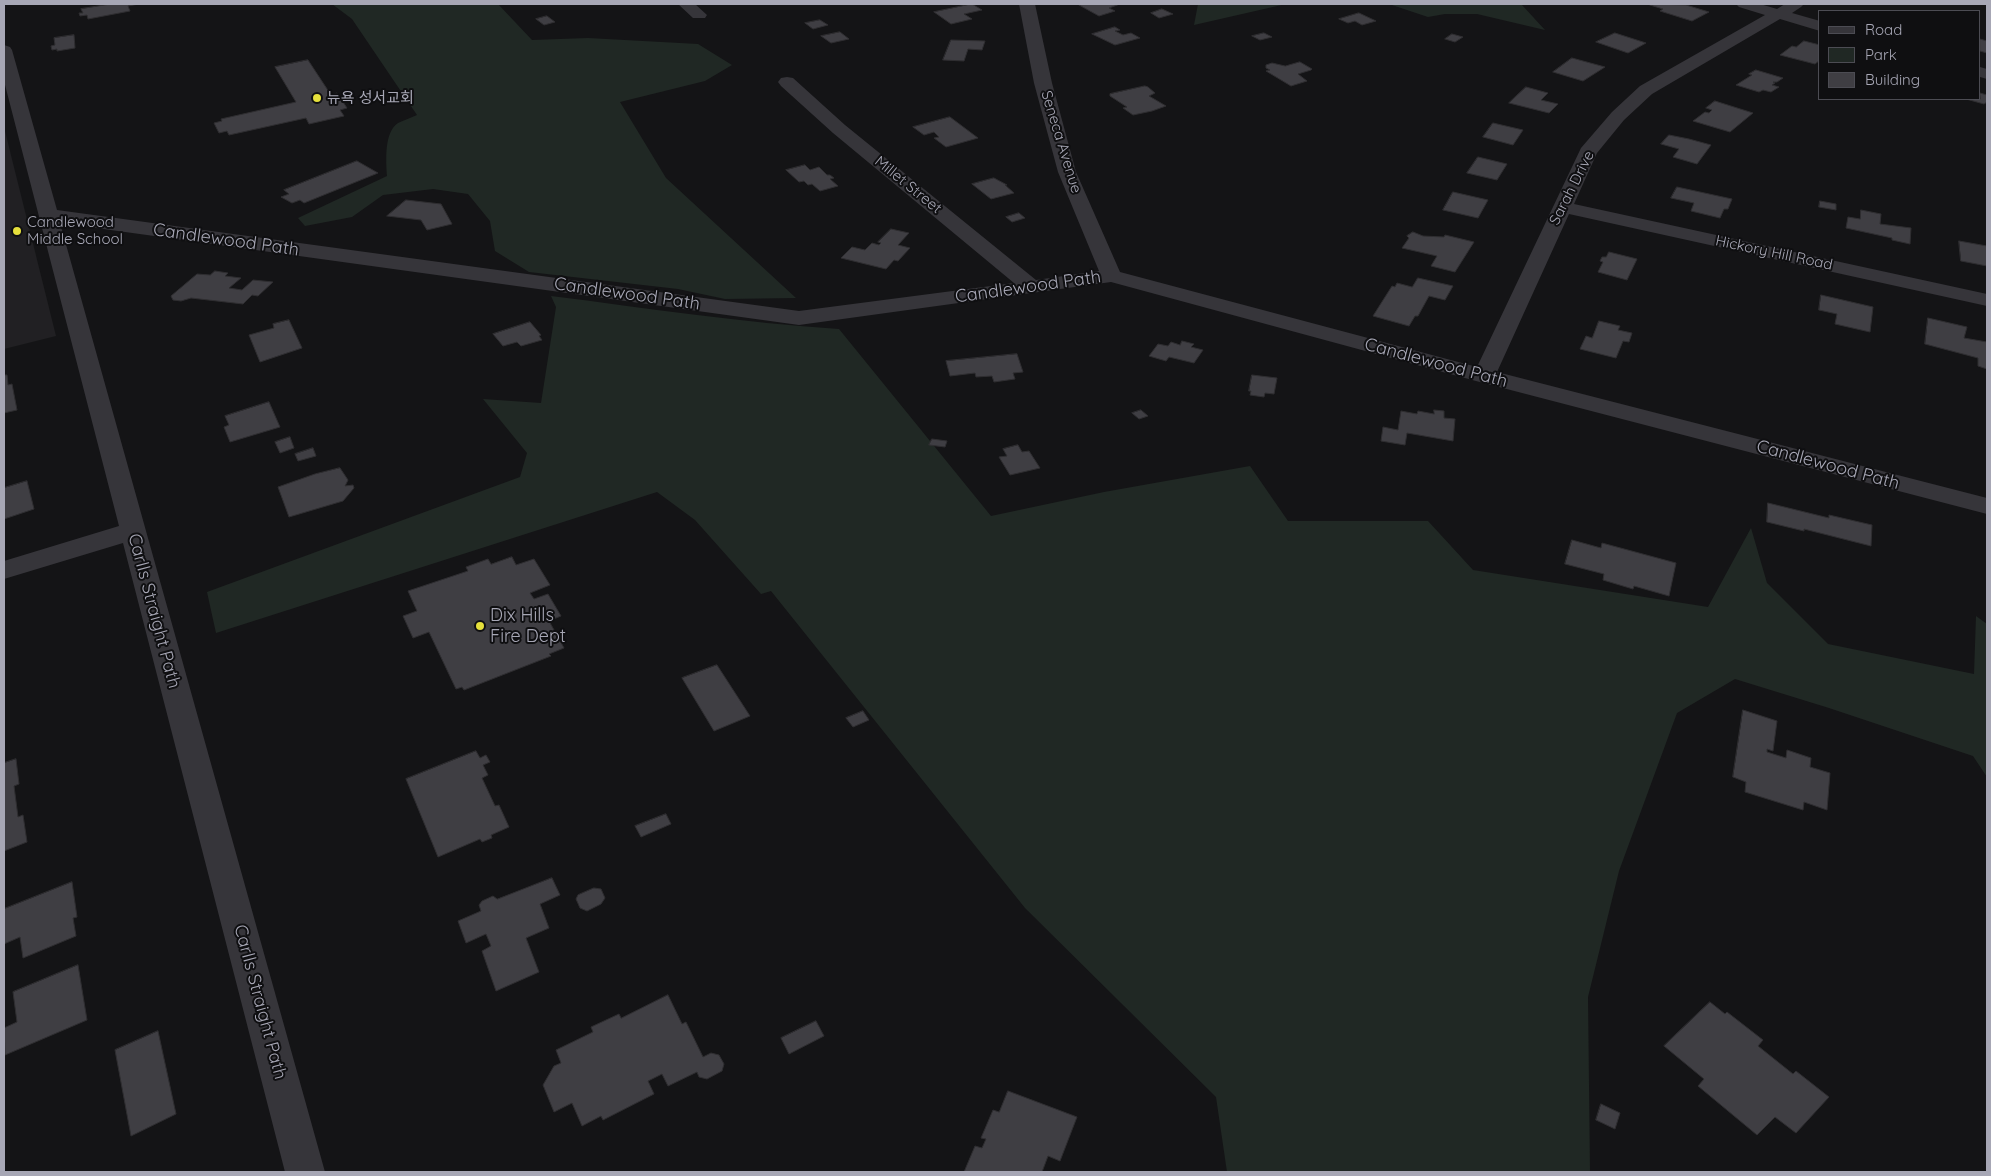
<!DOCTYPE html>
<html>
<head>
<meta charset="utf-8">
<style>
	body { margin:0 }
	#map { position:relative; width:1991px; height:1176px; overflow:hidden; background:#141416; font-family:Quicksand,sans-serif }
	canvas { display:block }
	.frame { position:absolute; inset:0; border:5px solid #a7a7b5; pointer-events:none }
	.legend { position:absolute; left:1818px; top:10px; width:162px; height:90px; box-sizing:border-box; background:#0f0f11; border:1px solid #4c4c53; margin:0; padding:6px 9px; list-style:none; font-size:15px; color:#a7a7b5 }
	.legend li { display:flex; align-items:center; gap:10px; height:25px }
	.legend b { width:25px; border:1px solid #4c4c53 }
</style>
</head>
<body>
<div id="map">
<canvas width="1991" height="1176"></canvas>
<div class="frame"></div>
<ul class="legend">
<li><b style="height:6px;background:#36353a"></b>Road</li>
<li><b style="height:14px;background:#202824"></b>Park</li>
<li><b style="height:14px;background:#3f3e43"></b>Building</li>
</ul>
</div>
<script>
const ctx = document.querySelector('canvas').getContext('2d');
ctx.lineJoin = 'round';
function fill(path, color) { ctx.fillStyle = color; ctx.fill(path, 'evenodd'); }
function stroke(path, color, width, dash) { ctx.strokeStyle = color; ctx.lineWidth = width; ctx.lineCap = dash ? 'butt' : 'round'; ctx.setLineDash(dash || []); ctx.stroke(path); }
function drawText(font, color, halo, rows, align = 'center') {
  ctx.font = font + ' Quicksand,"Noto Sans KR",sans-serif'; ctx.lineWidth = 4; ctx.setLineDash([]); ctx.textBaseline = 'middle'; ctx.strokeStyle = halo; ctx.fillStyle = color; for (const [text, x, y, turn = 0] of rows) {
    ctx.save(); ctx.translate(x, y); ctx.rotate((+turn || 0) * Math.PI / 180); ctx.textAlign = isNaN(turn) ? turn : align; if (halo) ctx.strokeText(text, 0, 0); ctx.fillText(text, 0, 0); ctx.restore();
  }
}
const built = new Path2D(`
	M4 127 56 336 4 349Z`);
const green = new Path2D(`
	M332 4H498L532 40 588 38 698 44 732 65 705 81 620 102 666 178 796 298 725 299 678 289 529 272 495 251 490 221 468 194 433 189 383 195 352 217 305 226 298 218 387 176C386 161 384 132 398 123 404 120 411 118 417 115L352 19Z
	M1198 4H1286L1194 25Z
	M1389 4H1518L1522 5 1545 30 1477 14H1445L1428 17Z
	M551 296C647 308 743 323 839 329L991 516 1104 492 1250 466 1288 521H1428L1473 570 1708 607 1751 528 1767 583 1828 644 1974 674 1976 616 1987 624V777L1973 756 1829 708 1735 679 1677 713 1619 871 1588 997 1590 1172H1227L1216 1097 1025 908 771 591 761 594 695 520 657 492 216 633 207 592 520 477 527 453 483 399 541 403 556 307Z`);
const building = new Path2D(`
	M111 4H139L128 6 130 11 88 19 87 15 80 16 79 13H83L81 9Z
	M972 4 982 10 964 14 972 19 951 24 934 12Z
	M1085 4H1120L1109 8 1115 11 1099 16 1079 5Z
	M1654 4 1686 5 1709 12 1692 21 1660 11 1663 9 1650 5Z
	M1162 9 1173 14 1159 18 1151 13Z
	M1359 13 1376 21 1362 25 1355 21 1348 23 1339 19Z
	M547 16 555 22 544 25 536 19Z
	M820 20 828 25 813 29 805 23Z
	M1115 27 1120 30 1115 31 1123 35 1131 33 1140 38 1115 45 1092 34Z
	M840 32 849 39 831 43 821 36Z
	M1264 33 1272 37 1260 40 1252 36Z
	M1615 33 1646 43 1628 53 1596 42Z
	M1452 34 1463 37 1455 42 1445 39Z
	M74 35 75 48 57 51V49L52 50 51 46 55 45 54 38Z
	M1980 39 1987 41V53L1980 51Z
	M951 40 985 41 982 50 968 49 964 61 943 60Z
	M1804 41 1820 45V60L1815 64 1780 55 1792 46 1796 47Z
	M1572 58 1605 67 1583 81 1553 72Z
	M308 60 331 95 337 93 347 108 340 110 344 116 309 124 306 118 229 135 227 131 219 133 214 123 222 121 221 119 296 102 275 67Z
	M1300 62 1312 69 1311 70 1298 74 1307 81 1291 86 1266 71 1270 70 1266 68V65L1272 63 1285 66Z
	M1756 70 1783 78 1777 82H1773L1775 83 1772 85 1779 87 1771 92 1763 90 1759 92 1736 85 1752 75 1749 74Z
	M1145 86 1148 87 1155 93 1149 96 1166 106 1152 111 1133 115 1123 108 1127 107 1110 96V94Z
	M1526 87 1548 93 1541 100 1558 104 1549 113 1509 103Z
	M1980 93 1987 95V102L1984 104 1966 99H1980Z
	M1715 101 1753 113 1730 132 1693 121 1705 112 1709 113 1712 110 1706 108Z
	M950 117 978 138 946 147 934 138 939 137 934 132 924 135 913 127Z
	M1493 123 1523 130 1513 145 1483 137Z
	M1669 135 1689 139 1711 145 1697 164 1673 157 1679 149 1661 144Z
	M1478 157 1507 164 1497 180 1467 173Z
	M357 161 378 173 304 203 300 200 292 203 281 197 289 194 284 190Z
	M805 165 810 170 819 167 827 175H830L834 178 830 179 838 186 820 191 812 184 808 185 804 181 799 182 786 170Z
	M994 178 1007 185H1005L1014 193 991 199 972 184Z
	M1677 187 1732 199 1728 209H1724L1720 218 1691 211 1694 203 1671 198Z
	M1453 192 1488 200 1478 218 1443 210Z
	M406 200 441 204 452 224 427 230 421 220 387 216Z
	M1820 201 1836 204V210L1819 207Z
	M1861 210 1881 214 1880 224 1911 228 1910 244 1892 240V238L1846 228 1848 217 1860 219Z
	M1019 213 1025 218 1012 222 1006 217Z
	M891 229 909 233 898 245 910 248 898 261 894 260 886 269 841 258 852 247 865 250 872 243 879 245 881 243 878 242Z
	M1413 232 1423 236 1444 237 1445 235 1474 242 1455 272 1431 266 1437 256 1402 248 1409 238 1407 236Z
	M1959 241 1987 246V266L1961 261Z
	M1609 252 1637 259 1627 280 1598 272 1603 262 1600 261 1602 257H1606Z
	M215 271 228 273 225 276 241 278 229 288 242 290 253 280 273 282 258 296 252 295 243 304 191 298 181 301 173 300 171 296 197 274 210 275Z
	M1418 278 1453 286 1445 300 1429 296 1418 316H1415L1409 326 1373 316 1392 286 1395 287 1397 283 1412 287Z
	M1821 295 1873 307 1870 332 1835 324 1837 314 1819 310Z
	M1928 318 1967 327 1964 338 1987 342V369L1978 366V358L1925 344Z
	M289 320 302 348 260 362 249 335 274 328 273 324Z
	M1599 321 1620 326 1618 330 1632 333 1629 342 1623 341 1616 358 1580 349 1586 336 1592 338Z
	M530 322 541 335 539 336 542 340 521 346 517 342 503 346 493 334Z
	M1182 341 1194 344 1191 347 1203 350 1194 363 1169 357 1166 361 1149 356 1158 344 1168 346 1171 342 1180 345Z
	M1017 354 1023 372 1013 373 1015 379 994 382 992 376 976 377 975 373 950 376 946 361Z
	M4 375H7L8 385 12 384 17 410 4 413Z
	M1252 375 1277 378 1274 394 1265 393 1264 397 1250 395 1251 391H1249Z
	M269 402 280 427 230 442 224 427 229 425 225 416Z
	M1141 410 1148 416 1139 419 1132 413Z
	M1434 410 1444 411V418L1455 419 1453 441 1407 433 1405 445 1381 441 1383 427 1398 430 1401 411 1417 414 1418 411 1434 414Z
	M290 437 294 448 280 453 275 442Z
	M932 439 947 441 945 447 929 445Z
	M1018 445 1022 452 1029 451 1040 468 1010 475 999 457 1007 456 1003 449Z
	M313 448 316 456 298 461 295 454Z
	M340 468 348 480 345 486 353 485 354 488 343 501 289 517 278 487 315 474Z
	M27 481 34 509 4 519V488Z
	M1768 503 1829 518V515L1872 525 1871 546 1804 529V531L1767 522Z
	M1572 540 1601 548 1602 543 1676 563 1669 596 1634 586 1633 589 1603 580 1604 574 1565 564Z
	M512 557 516 565 534 559 550 585 530 593 534 599 548 594 561 616 549 621 564 648 549 654 551 656 464 690 462 687 456 689 429 632 413 638 403 616 417 611 408 591 468 571 466 567 488 559 491 564Z
	M717 665 750 716 714 731 682 678Z
	M1743 710 1777 721 1773 751 1767 749V752L1786 758 1787 750 1811 758 1810 767 1830 773 1827 810 1804 802 1803 810 1745 792 1746 782 1733 777Z
	M863 711 869 720 853 727 846 718Z
	M476 751 480 758 486 755 490 762 483 765 488 775 482 778 495 806 499 805 509 827 491 835 492 838 482 842 480 839 438 857 406 779Z
	M16 759 19 784 14 786 18 817 23 815 27 842 4 851V763Z
	M666 814 671 824 641 837 635 826Z
	M552 878 560 895 540 904 549 928 526 938 539 972 496 991 482 951 491 946 486 934 466 943 458 921 481 911 479 905 482 901 493 896 497 899Z
	M72 882 77 917 73 918 76 936 23 958 20 937 4 944V909Z
	M594 888 601 889 605 898 601 904 587 911 580 908 576 899 578 895Z
	M78 965 87 1020 5 1055 4 1028 17 1022 13 992Z
	M668 995 682 1024 686 1022 703 1057 711 1053 719 1055 724 1064 722 1071 707 1079 699 1077 697 1072 668 1086 662 1074 648 1081 654 1094 603 1120 601 1116 582 1126 572 1103 554 1112 543 1085 554 1066 561 1063 556 1050 593 1032 591 1027 619 1014 621 1018Z
	M1710 1002 1725 1014 1727 1012 1763 1040 1758 1046 1793 1074 1796 1071 1829 1097 1796 1133 1775 1117 1757 1135 1698 1086 1704 1079 1664 1046Z
	M816 1021 824 1036 789 1054 781 1038Z
	M158 1031 176 1114 131 1136 115 1050Z
	M1008 1091 1077 1117 1060 1161 1048 1156 1042 1172H964L975 1146 982 1148 986 1139 981 1138 993 1110 999 1112Z
	M1601 1104 1620 1113 1615 1129 1596 1120Z`);
const minor = new Path2D(`
	M678 4H695L707 15 705 18H693Z
	M1019 4H1035L1052 83 1076 172 1120 272 1477 367 1581 148 1612 112 1640 86 1765 15 1739 7 1736 4H1760L1777 9 1785 4H1804L1801 7 1792 13 1820 21V31L1780 19 1652 94 1624 120 1597 153 1574 204 1987 294V306L1569 214 1497 372 1987 498V514L1476 381 1111 282 799 325 60 223 325 1172H285L123 543 4 579V561L119 526 4 81V45L10 47 12 50 57 210 799 311 1014 283 833 133 781 86 778 82 781 78 787 77 793 78 845 125 1036 280 1099 271 1058 172 1034 83Z
	M1980 67 1987 69V79L1980 77Z`);
const markers = [
	[317,98,5,"#e6e03c"],
	[17,231,5,"#e6e03c"],
	[480,626,5,"#e6e03c"]
];
const farPoinames = [
	["뉴욕 성서교회",327,98],
	["Candlewood",27,222],
	["Middle School",27,239]
];
const farStreetnames = [
	["Seneca Avenue",1061,142,73],
	["Millet Street",908,185,39],
	["Sarah Drive",1572,188,-63],
	["Hickory Hill Road",1774,253,12]
];
const streetNames = [
	["Candlewood Path",226,240,8],
	["Candlewood Path",1028,287,-8],
	["Candlewood Path",627,294,8],
	["Candlewood Path",1436,363,15],
	["Candlewood Path",1828,465,15],
	["Carlls Straight Path",154,611,75],
	["Carlls Straight Path",260,1002,75]
];
const poiNames = [
	["Dix Hills",490,616],
	["Fire Dept",490,637]
];
fill(built, '#212023');
fill(green, '#202824');
fill(building, '#3f3e43');
stroke(building, '#2f2e31', 1);
fill(minor, '#36353a');
for (const [x, y, r, color] of markers) { const dot = new Path2D(); dot.arc(x, y, r, 0, 2 * Math.PI); ctx.fillStyle = color; ctx.fill(dot); stroke(dot, '#0f0f11', 2); }
drawText('15px', '#a7a7b5', '#0f0f11', farPoinames, 'left');
drawText('15px', '#a7a7b5', '#0f0f11', farStreetnames);
drawText('18px', '#a7a7b5', '#0f0f11', streetNames);
drawText('18px', '#a7a7b5', '#0f0f11', poiNames, 'left');
</script>
</body>
</html>
